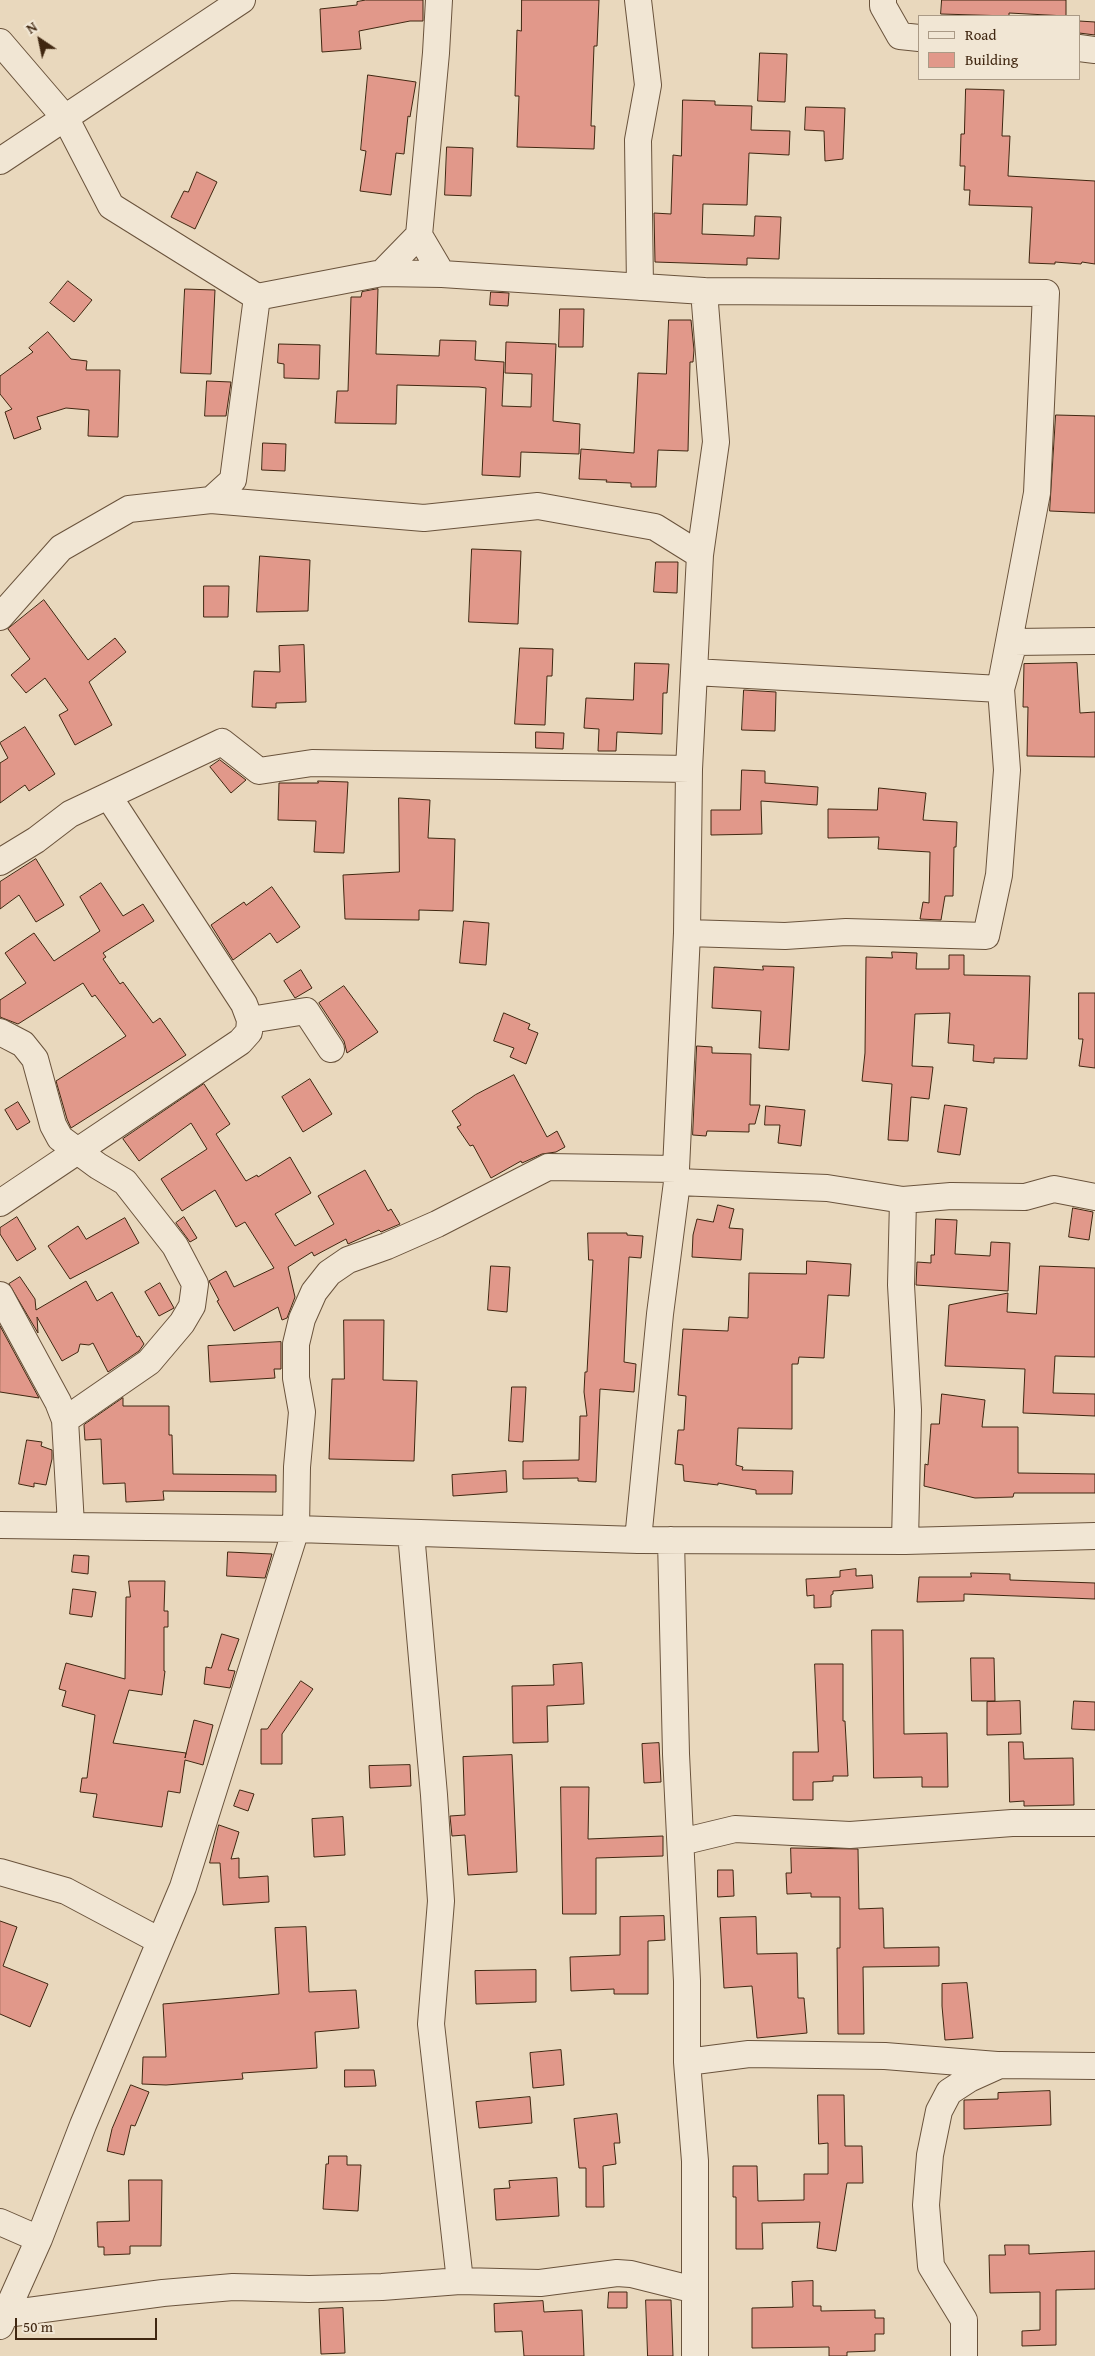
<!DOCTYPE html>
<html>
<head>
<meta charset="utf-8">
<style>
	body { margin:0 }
	#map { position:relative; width:1095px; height:2356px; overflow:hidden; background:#e9d8bd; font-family:"Gentium Book Plus",serif }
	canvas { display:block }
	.legend { position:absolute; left:918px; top:15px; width:162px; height:65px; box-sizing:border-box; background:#f1e6d4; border:1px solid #aa9a86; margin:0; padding:6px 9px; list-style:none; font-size:15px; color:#402711 }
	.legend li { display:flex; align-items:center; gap:10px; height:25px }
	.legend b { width:25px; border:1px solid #aa9a86 }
	.north { position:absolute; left:15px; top:15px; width:50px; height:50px; -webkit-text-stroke:4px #f1e6d4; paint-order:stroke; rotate:326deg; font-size:14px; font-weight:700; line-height:20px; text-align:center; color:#402711 }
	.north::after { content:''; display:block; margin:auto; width:18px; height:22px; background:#402711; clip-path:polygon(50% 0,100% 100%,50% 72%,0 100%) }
	.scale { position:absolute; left:15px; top:2318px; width:142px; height:22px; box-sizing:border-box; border:2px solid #402711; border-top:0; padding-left:6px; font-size:15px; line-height:18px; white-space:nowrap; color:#402711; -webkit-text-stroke:4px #f1e6d4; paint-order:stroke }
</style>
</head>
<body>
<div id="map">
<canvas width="1095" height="2356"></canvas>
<ul class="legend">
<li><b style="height:6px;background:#f1e6d4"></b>Road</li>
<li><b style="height:14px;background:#e1988a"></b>Building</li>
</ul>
<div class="north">N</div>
<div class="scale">50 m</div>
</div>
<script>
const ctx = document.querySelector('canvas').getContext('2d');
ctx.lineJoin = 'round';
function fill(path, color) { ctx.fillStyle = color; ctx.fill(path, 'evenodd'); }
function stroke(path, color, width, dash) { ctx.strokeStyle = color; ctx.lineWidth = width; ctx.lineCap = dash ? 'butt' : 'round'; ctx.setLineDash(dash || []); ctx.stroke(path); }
const building = new Path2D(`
	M366 0H423V21H410L359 31 361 49 322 52 320 9 357 5V2Z
	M522 0H599L597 46H594L591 126H595L594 149 517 147 519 96H515L517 30 521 31Z
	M942 0H1066V16L1009 13V16L941 14Z
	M1079 21 1095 22V35L1079 33Z
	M760 53 787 54 785 102 758 101Z
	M368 75 416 82 410 117 408 116 404 154 396 153 391 195 360 191 366 151 361 150Z
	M966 89 1004 90 1002 136H1010L1008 176 1095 181V264L1082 262 1081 264 1055 262V264L1029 263 1032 207 969 205 970 190H964L965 166H960L961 134H964Z
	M683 100 715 101V105L752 106 751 130 790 131 789 155 749 153 747 205 703 204 702 234 754 236 755 216 781 217 779 259 747 258V265L655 262 654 213 671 214 673 155 681 156Z
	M806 107 845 108 843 159 825 161 824 131 805 130Z
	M447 147 473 148 471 196 445 195Z
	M197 172 217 182 195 229 171 217 184 191 188 192Z
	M68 281 92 300 74 322 50 303Z
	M185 289 215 290 211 374 181 373Z
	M378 289 376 354 439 356 440 340 476 341 475 360 504 362 502 406 531 407 532 374 505 373 506 342 556 344 553 421 580 424 579 454 521 452 520 477 482 475 486 388 479 387 397 385 396 424 335 423 337 391H348L351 297H361L362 292Z
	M491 292 509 293 508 306 490 305Z
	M560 309H584L583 347H559Z
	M669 320H691L694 350 693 362H690L688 451 658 450 656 487H631V483L606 482 607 480 579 479 581 449 634 453 638 373 666 374Z
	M48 332 71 359 87 361 86 370H120L118 437 88 436 89 410 66 408 37 417 41 429 14 439 5 412 12 409 0 394V376L33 352 29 348Z
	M279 344 320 345 319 379 284 378V364L278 363Z
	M207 381 231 382 226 416H205Z
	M1056 415 1095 416V513L1050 511Z
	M263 443 286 444 285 471 262 470Z
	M472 549 521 551 518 624 469 622Z
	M260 556 310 560 308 611 257 612Z
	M656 562H678L677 593 654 592Z
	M204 586H229L228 617H204Z
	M44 600 88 660 115 638 126 652 89 682 112 725 75 745 59 715 68 710 45 678 26 693 11 675 30 659 8 629Z
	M304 645 306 702 276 703V708L252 707 254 671 280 672 279 646Z
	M520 648 553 649 552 676H547L545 725 515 724Z
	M635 663 669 664 667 693H663L662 734 617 732 616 751H598L599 729 584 728 586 698 633 700Z
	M1077 663 1080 713 1095 712V757L1027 756 1028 707H1023L1024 664Z
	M744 690 776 692 775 731 742 730Z
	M25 727 55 774 29 791 25 785 0 803V763L8 758 0 743Z
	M536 732 564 733 563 749 536 748Z
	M220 760 246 780 231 793 210 767Z
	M742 770 765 771V783L818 787 817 805 761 801 762 834 711 835V810H740Z
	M318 781 348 782 344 853 314 852 316 821 278 820 279 783H318Z
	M879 788 926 793 923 820 957 822 956 847H954L953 896H945L941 920 920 919 923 902 929 903 930 852 878 849 879 837 828 838V809L877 810Z
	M399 798 430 800 428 838 455 839 453 911 419 910V920L345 919 343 875 399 872Z
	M36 859 64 905 36 922 19 895 0 909V882Z
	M101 883 123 916 143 904 154 921 103 953 106 957 103 959 120 984 123 982 153 1023 160 1018 186 1055 71 1128 67 1119 56 1081 126 1036 95 995 92 997 83 983 18 1024 0 1017V1000L26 983 5 953 34 933 54 961 100 931 80 897Z
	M272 887 300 927 277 943 270 933 233 960 211 925 244 902 246 905Z
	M464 921 489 923 486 965 460 963Z
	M892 952 917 953 916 969H949V955H964V975L1030 976 1027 1059 994 1058V1063L973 1061 974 1045 948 1043 950 1013 915 1014 912 1066 933 1067 929 1099 911 1097 908 1141 888 1140 892 1084 862 1081 865 1053 866 957 892 958Z
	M763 966 794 967 789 1050 759 1048 761 1011 712 1008 714 967 763 970Z
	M301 970 312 988 295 998 284 981Z
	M344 986 378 1032 347 1053 344 1041 319 1003Z
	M1079 993H1095V1068L1079 1066 1083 1039H1079Z
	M504 1013 530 1024 528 1029 538 1033 526 1064 510 1057 514 1048 494 1041Z
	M697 1046 712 1047V1053L751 1054 750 1105H760L755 1124H749V1132L707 1131 706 1136 693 1135Z
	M514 1075 547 1137 557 1131 565 1147 556 1152 542 1154 522 1163 521 1161 491 1178 473 1145 470 1146 457 1127 461 1125 452 1111 475 1095Z
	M310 1079 332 1114 303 1132 282 1097Z
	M204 1084 230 1124 216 1134 244 1178 246 1181 257 1175 258 1177 290 1157 311 1193 275 1214 295 1246 334 1224 318 1196 365 1170 388 1211 391 1209 400 1224 381 1232 379 1230 348 1244 346 1239 314 1256 312 1252 288 1267 295 1297 287 1318 282 1320 278 1307 234 1331 217 1301 219 1300 209 1281 226 1271 234 1287 274 1268 245 1222 236 1227 215 1190 182 1211 161 1179 207 1149 191 1123 139 1161 123 1139Z
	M18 1102 30 1122 17 1130 5 1110Z
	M945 1105 967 1108 960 1155 938 1152Z
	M766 1106 805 1110 801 1146 778 1143 780 1125H765Z
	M718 1205 734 1209 729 1228 743 1229 741 1260 692 1257 693 1235 697 1219 713 1222Z
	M1073 1208 1093 1212 1089 1240 1069 1237Z
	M17 1217 36 1249 17 1261 0 1234V1228Z
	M184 1217 197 1238 190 1242 176 1223Z
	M125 1218 139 1243 70 1279 48 1246 78 1226 86 1239Z
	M936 1219 957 1220 955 1254 990 1256 991 1242 1010 1243 1008 1291 916 1285 917 1262 931 1263V1255H934Z
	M588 1233H627V1235L643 1236 641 1258 629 1257 624 1362 636 1364 634 1392 600 1389 596 1482 578 1481V1478L523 1479V1461L579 1460 580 1416H587L584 1392 585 1372H587L593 1260H589Z
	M807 1261 851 1264 849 1296 828 1295 824 1358 799 1357 798 1364H792V1429L738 1428 736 1465 743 1467 742 1470 793 1471 792 1494H756V1490L718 1483V1485L684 1481 683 1465 675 1464 678 1430H684L686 1396 678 1395 683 1329 728 1331 729 1317 748 1318 749 1273 806 1274Z
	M491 1266 510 1267 507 1312 488 1310Z
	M1040 1266 1095 1268V1357L1055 1356 1053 1393 1095 1394V1416L1023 1413 1025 1369 945 1366 949 1305 1008 1293 1007 1312 1036 1314Z
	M20 1277 35 1299 36 1310 86 1281 97 1301 112 1292 137 1337 139 1336 144 1344 139 1351 108 1372 93 1343 89 1345 80 1344 78 1352 62 1361 37 1317 38 1333 9 1284Z
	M160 1283 174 1308 159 1316 145 1292Z
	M344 1320H384L383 1380 417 1381 414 1461 329 1459 332 1379H344Z
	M0 1326 39 1398 0 1392Z
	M281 1342V1369H274L275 1378 210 1382 208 1346Z
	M512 1387H526L523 1442 509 1441Z
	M942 1394 985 1400 982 1427H1018V1473L1095 1474V1493H1014L1013 1497 975 1498 924 1486 925 1464 928 1465 931 1424H939Z
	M123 1398V1406H169V1435H172L173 1474 276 1475V1492L163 1491 164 1500 126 1502 125 1483 103 1484 101 1439 85 1440 84 1425Z
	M27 1440 42 1442 41 1446 52 1450V1459L46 1485 34 1483V1487L19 1484Z
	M506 1471 507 1492 453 1496 452 1475Z
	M228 1552 272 1554 265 1578 227 1576Z
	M74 1555 89 1556 88 1574 72 1572Z
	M856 1569V1576L872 1575 873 1588 833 1591V1594L831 1595V1607L814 1608V1595L807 1596 806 1579 840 1577V1571Z
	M971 1573 1010 1574V1580L1095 1583V1599L964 1594V1601L917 1602 919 1577H971Z
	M129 1581H165L164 1611H168V1627H164V1671H165L162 1695 129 1690 113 1743 186 1753 185 1758 194 1720 213 1725 203 1765 185 1760 180 1793 168 1791 162 1827 93 1817 97 1794 80 1792 82 1778H87L95 1715 62 1706 66 1691 59 1689 66 1663 125 1679 126 1597H130Z
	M73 1589 96 1592 92 1617 70 1614Z
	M872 1630H903L904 1734 947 1733 948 1787H922V1777L874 1778Z
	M222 1634 239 1639 228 1670 235 1671 230 1688 204 1684 206 1667 211 1668Z
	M971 1658H994L995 1701H972Z
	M582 1663 584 1704 547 1706 548 1742 513 1743 512 1686 554 1685 553 1665Z
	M815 1664H843V1721H845L848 1776H833V1781L813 1782V1800H793V1752H818Z
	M301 1681 313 1689 282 1734V1764H261V1729H267Z
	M1020 1701 1021 1734 987 1735V1702Z
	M1074 1701 1095 1702V1730L1072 1729Z
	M1009 1742H1023L1024 1759 1073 1758 1074 1805 1024 1806V1801L1010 1802Z
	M659 1743 661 1782 644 1783 642 1744Z
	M512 1755 517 1872 468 1875 465 1835 452 1836 450 1816 465 1815 463 1757Z
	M410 1765 411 1786 370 1788 369 1766Z
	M561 1787H589L588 1839 663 1836V1856L596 1858V1914H563Z
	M240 1790 254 1794 248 1811 234 1806Z
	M343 1817 345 1855 314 1857 312 1819Z
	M219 1825 239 1832 231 1859 239 1858V1878L268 1876 269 1902 223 1905 220 1863H210Z
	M791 1848 858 1849 859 1909 883 1908 884 1948 939 1947V1966L863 1967 864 2034H838L837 1948H840V1897H811V1893L787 1894 786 1873H791Z
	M718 1870H733L734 1896 718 1897Z
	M664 1916 665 1940 648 1941V1994H614V1989L571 1991 570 1957 620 1955V1917Z
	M756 1917 757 1954 797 1953 798 1998H804L807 2033 757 2038 752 1986 724 1988 720 1918Z
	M0 1921 17 1927 3 1966 48 1984 30 2027 0 2014Z
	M306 1927 309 1992 356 1990 359 2028 315 2032 317 2068 242 2073 243 2079 166 2085 142 2084 143 2057H166L163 2004 279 1994 275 1928Z
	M536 1970V2002L476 2004 475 1971Z
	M967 1983 973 2038 945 2040 942 2006V1984Z
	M561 2050 564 2085 533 2088 530 2053Z
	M345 2070H374L376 2086 345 2087Z
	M131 2085 149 2092 135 2126 131 2125 124 2155 107 2151 112 2129Z
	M1050 2091 1051 2125 964 2129V2100L998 2099V2093Z
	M818 2095H844L845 2146H862L863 2183H847L836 2251 817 2248 820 2222 762 2223 763 2249H736V2197H733V2166H757L758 2201 804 2200V2174H828V2143L819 2144Z
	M530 2097 532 2123 479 2128 476 2102Z
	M617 2114 620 2143H614L616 2164 603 2166 604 2207H586V2168H579L574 2119Z
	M329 2156H347V2165H361L358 2211 323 2209 326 2164H328Z
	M557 2178 559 2216 496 2220 494 2189 510 2188 509 2181Z
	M129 2180H162L161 2246H130V2254L104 2255V2247H98L97 2222 129 2221Z
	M1005 2245H1029V2254L1095 2251V2289L1056 2290V2345L1022 2346V2331L1040 2330V2292L990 2293 989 2255H1005Z
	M813 2281V2306H821V2311L875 2310V2318H884V2334H875V2351L847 2352V2356H829V2347L752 2348V2308L793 2307 792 2282Z
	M609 2292H627V2308H608Z
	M646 2300H671L673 2356H648Z
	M543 2301 544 2312 582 2310 584 2356H524L522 2331 495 2332 494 2304Z
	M343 2308 345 2353 321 2354 319 2309Z`);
const minor = new Path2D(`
	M439 0 436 53 419 235 442 274
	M638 0 648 85 638 140 640 287
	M883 0V6L900 36 919 38
	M0 42 66 119 111 206 257 297 382 273 442 274 704 291 716 442 700 555
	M1079 48 1095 50
	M0 161 242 0
	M382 273 419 235
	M211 500 424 518 538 506 655 527 700 555 689 769 687 933 676 1169 677 1182 660 1314 638 1540
	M0 617 61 548 129 509 211 500 233 480 257 297
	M694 672 1000 689 1037 493 1046 293 704 291
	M0 862 36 840 70 814 222 742 259 771 312 763 689 769
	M687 933 785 936 846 932 986 936 999 875 1007 770 1001 689 1014 642 1095 641
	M250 1020 306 1011 331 1049
	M0 1032 23 1044 35 1059 53 1125 60 1138 98 1166 125 1182 175 1246 195 1284 192 1306 182 1323 149 1362 65 1420
	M677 1182 827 1188 903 1200 901 1285 908 1410 905 1541
	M903 1200 951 1196 1025 1197 1054 1189 1095 1197
	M0 1203 240 1042 249 1032 250 1020 244 1004 109 797
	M0 1295 58 1402 65 1420 71 1525
	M0 1525 296 1529 638 1540 905 1541 1095 1536
	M411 1533 434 1795 441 1901 431 2024 460 2281
	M671 1540 676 1754 687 1981V2062L695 2161V2356
	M681 1842 735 1829 850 1835 1012 1823H1095
	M0 1872 66 1891 160 1941
	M687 2062 749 2054 885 2056 997 2065
	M0 2222 39 2239
	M6 2314 163 2293 233 2287 309 2289 382 2287 460 2281 540 2283 617 2273 631 2274 695 2290
	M0 2326 39 2239 83 2125 183 1887 296 1529 297 1467 302 1412 296 1378V1344L302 1319 314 1292 329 1273 348 1260 387 1246 437 1224 548 1167 676 1169
	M964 2356V2320L931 2266 926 2205 930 2155 939 2111 949 2092 969 2079 1000 2065 1095 2066`);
fill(building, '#e1988a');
stroke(building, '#402711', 1);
stroke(minor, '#6a533c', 28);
stroke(minor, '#f1e6d4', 26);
</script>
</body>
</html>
